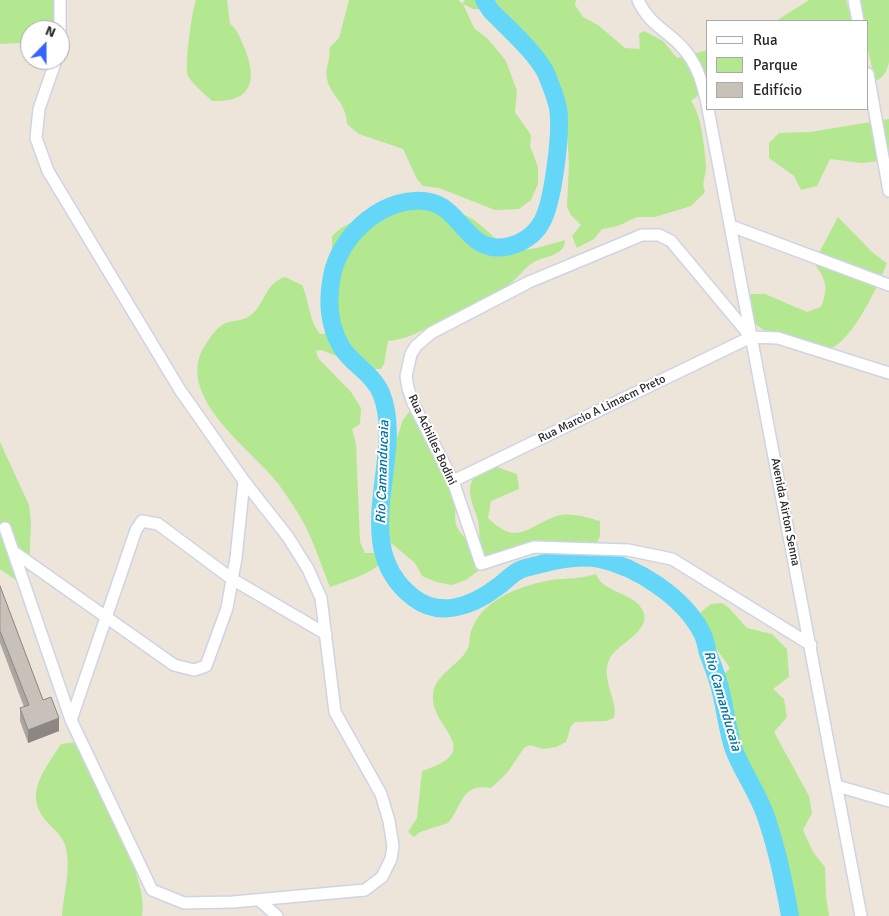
<!DOCTYPE html>
<html>
<head>
<meta charset="utf-8">
<style>
	body { margin:0 }
	#map { position:relative; width:889px; height:916px; overflow:hidden; background:#ede4da; font-family:Signika,sans-serif }
	canvas { display:block }
	.legend { position:absolute; left:706px; top:20px; width:162px; height:90px; box-sizing:border-box; background:#fff; border:1px solid #a9a9a9; margin:0; padding:6px 9px; list-style:none; font-size:15px; color:#292929 }
	.legend li { display:flex; align-items:center; gap:10px; height:25px }
	.legend b { width:25px; border:1px solid #a9a9a9 }
	.north { position:absolute; left:20px; top:20px; width:50px; height:50px; box-sizing:border-box; background:#fff; border:1px solid #a9a9a9; border-radius:50%; rotate:22deg; font-size:14px; font-weight:700; line-height:20px; text-align:center; color:#292929 }
	.north::after { content:''; display:block; margin:auto; width:18px; height:22px; background:#3563ff; clip-path:polygon(50% 0,100% 100%,50% 72%,0 100%) }
</style>
</head>
<body>
<div id="map">
<canvas width="889" height="916"></canvas>
<ul class="legend">
<li><b style="height:6px;background:#fff"></b>Rua</li>
<li><b style="height:14px;background:#b3e891"></b>Parque</li>
<li><b style="height:14px;background:#c8c1ba"></b>Edifício</li>
</ul>
<div class="north">N</div>
</div>
<script>
const ctx = document.querySelector('canvas').getContext('2d');
ctx.lineJoin = 'round';
function fill(path, color) { ctx.fillStyle = color; ctx.fill(path, 'evenodd'); }
function stroke(path, color, width, dash) { ctx.strokeStyle = color; ctx.lineWidth = width; ctx.lineCap = dash ? 'butt' : 'round'; ctx.setLineDash(dash || []); ctx.stroke(path); }
function drawText(font, color, halo, rows, align = 'center') {
  ctx.font = font + ' Signika,sans-serif'; ctx.lineWidth = 4; ctx.setLineDash([]); ctx.textBaseline = 'middle'; ctx.strokeStyle = halo; ctx.fillStyle = color; for (const [text, x, y, turn = 0] of rows) {
    ctx.save(); ctx.translate(x, y); ctx.rotate((+turn || 0) * Math.PI / 180); ctx.textAlign = isNaN(turn) ? turn : align; if (halo) ctx.strokeText(text, 0, 0); ctx.fillText(text, 0, 0); ctx.restore();
  }
}
const green = new Path2D(`
	M0 0H53L55 30H30V46L19 43 0 44Z
	M196 0H227L230 24C238 30 240 38 244 47 258 80 252 103 212 101 205 94 193 85 188 76 184 68 192 9 196 0Z
	M349 0H459L462 4 465 0H576L575 5 583 17 598 25 625 48 640 49 639 34 644 31 663 41 677 58 708 50V88L691 101C701 113 705 150 706 166 706 178 701 180 705 192L691 206 655 217H637L618 226 602 229 594 239 577 248 572 236 581 225 571 215 567 207 569 165 567 128 563 107 552 79 525 35 507 16 491 10 473 9 463 4 474 28 488 39 506 61 517 91 515 112 531 135 530 146 538 167V184L531 200 519 209 495 210 439 188 423 186 417 179 403 149 359 134 347 124C346 101 331 97 327 79 324 68 332 59 329 48L339 38Z
	M809 0H846L852 21H776Z
	M856 0H889V62C887 71 884 78 875 81L868 50V21H860Z
	M889 119V163L879 161 861 163 830 159 817 186 801 190 794 176 769 158V143L779 133 810 132Z
	M426 209C443 210 459 210 474 220 487 229 499 245 515 249 531 252 550 244 565 240 565 256 545 256 534 262 525 267 519 277 511 283 492 297 472 305 451 315 429 326 412 339 388 341L384 364 381 369H371L321 350 316 351 318 358 351 392 361 408 360 424 352 429 356 444 360 542 365 553H376L382 560C380 571 341 583 330 587 320 563 312 535 298 513 292 503 284 492 277 482 251 450 183 402 200 355 204 346 216 326 226 323 234 320 244 321 251 315 265 304 265 283 285 277L302 285C309 300 309 321 320 334H328L333 320 332 236C354 213 396 211 426 209Z
	M838 217 873 253 887 263C879 284 849 350 824 350 813 349 800 343 790 340 769 334 756 329 744 310L751 294H765L807 312 821 307C828 290 827 281 816 266L820 251Z
	M409 412C425 430 449 469 456 493 459 503 452 515 457 527 463 538 469 542 480 545 479 535 480 523 476 514 467 490 466 481 488 464L517 474 519 489 491 501 488 518C516 546 526 528 554 517 568 511 586 517 600 521V536L594 550 581 557 536 554 506 562H490L466 580 452 585 436 582 422 576 415 563 391 543 385 528 393 449 403 420Z
	M0 442 29 505 31 522 29 570 16 580 0 569Z
	M596 574C603 592 628 592 639 605 659 628 619 642 610 658 599 678 619 701 614 718L606 721 575 722 571 726 566 742 556 747 543 749 530 745 524 748 507 773 491 788C461 783 463 805 448 823L420 832 414 837 408 832 417 818 422 771C488 750 430 729 433 695 434 675 458 666 467 650 470 646 469 640 470 635 471 628 479 614 485 609 502 593 528 584 551 580 566 578 581 579 596 574Z
	M722 603 729 608 747 628 772 634 787 649 789 677 773 689 784 699 787 717 774 732 809 796 812 813 803 830 813 852 825 867 826 896 829 916H787L781 902 775 851 763 816 741 780 736 765 722 701 724 674 730 668C721 653 698 630 701 612L711 604Z
	M78 742 129 847C133 869 146 894 142 916H62C63 896 70 874 67 854 66 841 59 834 50 825 21 797 43 772 61 744Z`);
const river = new Path2D(`
	M484 0 491 11C508 28 535 52 546 73 550 83 556 97 558 108 562 131 553 207 540 225 534 235 522 243 510 246 467 257 463 209 430 202 386 193 340 234 332 276 327 301 328 325 342 348 352 364 373 374 381 393 407 455 345 546 414 598 440 618 472 606 496 588 504 583 511 574 520 570 526 567 535 566 541 564 560 559 581 555 600 559 637 567 683 597 701 631 705 637 706 646 708 653 712 664 717 676 720 688 725 707 727 728 733 747 741 770 757 791 765 814 777 847 784 882 790 916`);
const minor = new Path2D(`
	M60 0V45
	M638 0C649 24 663 28 680 45 698 63 703 85 708 108
	M854 0 858 21
	M868 74 889 191
	M708 109 861 916
	M731 226 889 285
	M751 337 671 241 659 235H642L529 282 431 333 416 346 411 354 406 376 408 388 413 403 453 481 481 564 534 547 628 550 672 559 811 645
	M453 481 751 337 778 338 889 373
	M5 528 71 720 152 890 184 903 233 902 365 890 382 877 391 859 393 846 389 821 381 794 335 712 321 598 308 569 288 537 244 481 180 390 48 171 36 138 39 109 56 60
	M14 552 174 665 194 670 206 666 227 608 236 558 244 481
	M71 720 136 530 142 521 158 524 232 579 326 634
	M837 786 889 801
	M259 900 277 916`);
const wall = new Path2D(`
	M0 586 43 700 59 731 28 743 20 721V708L24 707 0 643Z`);
const shadedWall = new Path2D(`
	M59 718V731L28 743V730Z`);
const building = new Path2D(`
	M0 586 43 700 51 697 59 718 28 730 20 708 29 705 0 631Z`);
const streetNames = [
	["Rua Marcio A Limacm Preto",602,409,-26],
	["Rua Achilles Bodini",432,440,65],
	["Avenida Airton Senna",785,512,79]
];
const waterNames = [
	["Rio Camanducaia",383,472,-88],
	["Rio Camanducaia",722,701,74]
];
fill(green, '#b3e891');
stroke(river, '#64d7f8', 18);
stroke(minor, '#cfd4e4', 14);
stroke(minor, '#fff', 11);
fill(wall, '#aca6a0');
fill(shadedWall, '#8c8782');
fill(building, '#c8c1ba');
stroke(building, '#8c8782', 1);
drawText('12px', '#292929', '#fff', streetNames);
drawText('italic 14px', '#0273a4', '#fff', waterNames);
</script>
</body>
</html>
